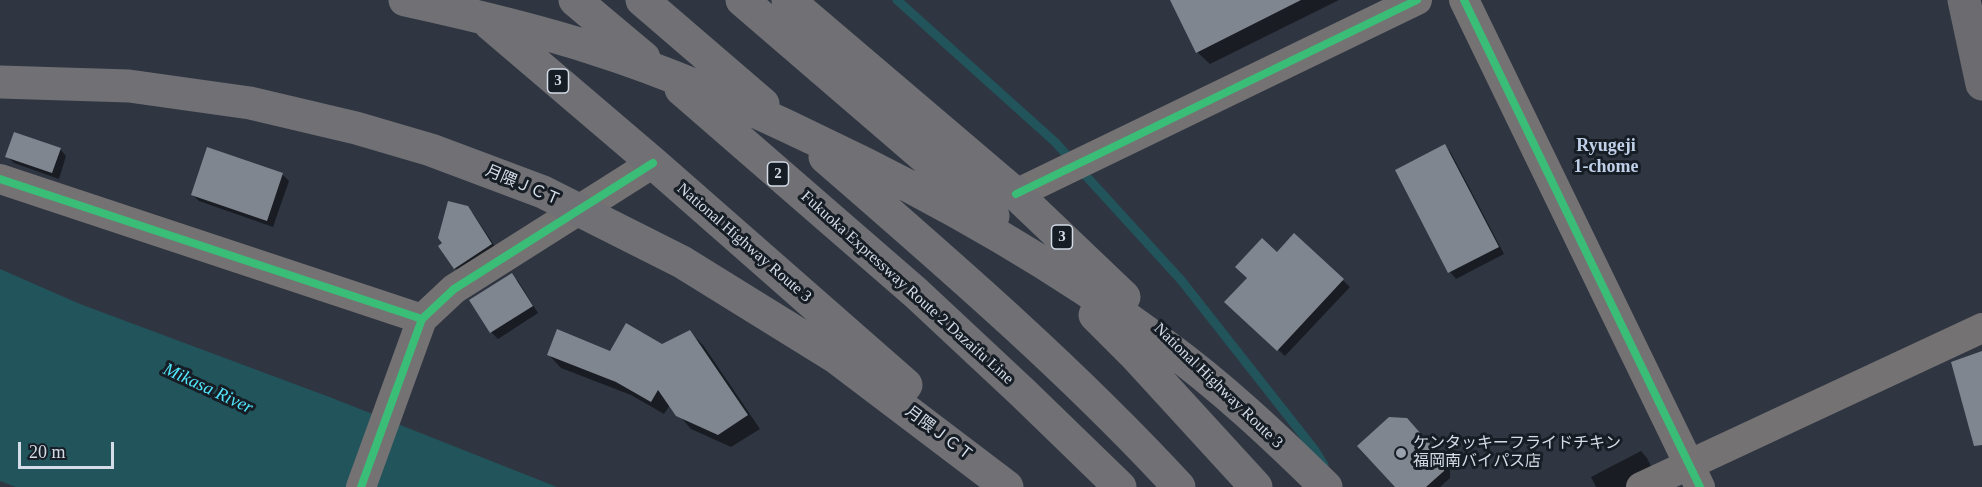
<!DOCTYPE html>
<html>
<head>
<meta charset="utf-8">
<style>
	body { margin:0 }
	#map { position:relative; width:1982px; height:487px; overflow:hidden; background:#2f3641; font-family:"Times New Roman",serif }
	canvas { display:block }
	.scale { position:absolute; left:18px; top:442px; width:96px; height:27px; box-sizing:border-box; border:3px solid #d4dce8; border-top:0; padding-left:8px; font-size:18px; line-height:21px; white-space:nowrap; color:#d4dce8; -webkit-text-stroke:4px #161d25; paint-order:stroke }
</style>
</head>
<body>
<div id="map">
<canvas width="1982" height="487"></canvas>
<div class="scale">20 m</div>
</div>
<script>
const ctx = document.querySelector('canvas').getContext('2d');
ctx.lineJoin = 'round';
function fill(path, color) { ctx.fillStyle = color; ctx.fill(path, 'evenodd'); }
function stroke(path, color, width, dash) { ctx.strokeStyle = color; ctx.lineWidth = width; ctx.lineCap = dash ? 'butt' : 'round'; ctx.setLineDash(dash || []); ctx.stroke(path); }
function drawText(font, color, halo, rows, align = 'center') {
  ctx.font = font + ' "Times New Roman","Noto Sans JP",serif'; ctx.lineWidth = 6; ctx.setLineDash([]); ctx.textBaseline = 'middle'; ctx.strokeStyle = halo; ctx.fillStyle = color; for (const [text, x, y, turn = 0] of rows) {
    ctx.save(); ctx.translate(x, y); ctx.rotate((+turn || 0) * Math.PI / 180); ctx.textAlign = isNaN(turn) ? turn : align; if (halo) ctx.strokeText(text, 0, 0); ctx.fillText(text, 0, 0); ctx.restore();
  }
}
const water = new Path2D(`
	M0 269 80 304 332 398 557 487H16L0 481Z`);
const shadow = new Path2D(`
	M1171 0H1339L1210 64 1197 52Z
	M1445 146 1451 153 1504 254 1456 279 1450 272Z
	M60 149 66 156 59 179 14 163 7 156Z
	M208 149 283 175 289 181 273 227 199 201 192 194Z
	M467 207 474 215 498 251 461 274 455 268 444 244Z
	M1295 235 1350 287 1285 356 1233 308Z
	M511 275 518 281 538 313 498 339 491 332Z
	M690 332 703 345 760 429 731 447 691 429 670 405 664 414 631 395 561 368 548 354 610 352 662 345Z
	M1413 426 1450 468V478L1440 487H1397Z
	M1641 451 1647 458 1654 472 1632 487H1596L1591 477Z`);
const stream = new Path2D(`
	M897 0 1055 142 1181 280 1314 449 1324 465`);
const building = new Path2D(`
	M1170 0H1301L1196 53Z
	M14 132 61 148 52 173 5 157Z
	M1445 144 1499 247 1448 273 1395 170Z
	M207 147 283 173 267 221 191 195Z
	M448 201 468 206 492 244 454 269 438 246 442 243 438 238Z
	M1294 233 1344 279 1277 351 1224 302 1247 278 1235 267 1262 238 1277 252Z
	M512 273 533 306 490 333 469 300Z
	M626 323 662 344 690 330 748 415 718 435 676 416 658 390 651 402 616 382 547 355 557 329 610 351Z
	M1982 351V445L1974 446 1951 362Z
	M1389 417 1407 418 1444 460V471L1426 487H1395L1357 446Z`);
const street = new Path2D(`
	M1464 0 1700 487
	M0 179 422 319
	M1016 194 1417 0
	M361 487 422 319 454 289 653 163
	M1641 487 1982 328`);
const secondary = new Path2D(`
	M1964 0 1982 84`);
const highway = new Path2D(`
	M405 0C469 14 533 29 595 49 671 73 744 105 816 140 937 197 1055 264 1163 344 1221 386 1275 437 1326 487
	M575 0 644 58
	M642 0 763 104
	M742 0 993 216
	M788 0 1016 194 1124 297
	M490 24 653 163 906 385
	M0 82 129 86 250 103 356 128 431 150 543 192 682 262 837 358 1007 487
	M681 89 916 293 1023 393 1120 487
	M825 157C947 263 1070 369 1179 487
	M1095 315 1136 356 1256 487`);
const cycleway = new Path2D(`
	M1464 0 1700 487
	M0 179 422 319
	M1016 194 1417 0
	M361 487 422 319 454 289 653 163`);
const markers = [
	[1401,453,6,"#9aa2ae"]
];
const shields = [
	[558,81,21],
	[778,174,21],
	[1062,237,21]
];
const shieldNames = [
	["3",558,81],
	["2",778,174],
	["3",1062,237]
];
const streetNames = [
	["月隈ＪＣＴ",523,186,23],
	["National Highway Route 3",744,243,41],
	["Fukuoka Expressway Route 2 Dazaifu Line",907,288,42],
	["National Highway Route 3",1218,386,44],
	["月隈ＪＣＴ",939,434,37]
];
const poiNames = [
	["ケンタッキーフライドチキン",1413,444],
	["福岡南バイパス店",1413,462]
];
const neighbourhoodNames = [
	["Ryugeji",1606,146],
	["1-chome",1606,167]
];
const waterNames = [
	["Mikasa River",208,389,25]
];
fill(water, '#22545c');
fill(shadow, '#0007');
stroke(stream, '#22545c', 9);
fill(building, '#808690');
stroke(street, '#757274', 30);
stroke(secondary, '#6b6b70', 33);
stroke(highway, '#707075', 33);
stroke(cycleway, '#3abd76', 8);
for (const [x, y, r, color] of markers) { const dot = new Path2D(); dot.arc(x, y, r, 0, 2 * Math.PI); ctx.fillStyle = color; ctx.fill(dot); stroke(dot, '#161d25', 2); }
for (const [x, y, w] of shields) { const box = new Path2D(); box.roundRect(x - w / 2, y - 12, w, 24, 4.5); ctx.fillStyle = '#161d25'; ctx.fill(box); stroke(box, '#d4dce8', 1.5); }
drawText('bold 15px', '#d4dce8', null, shieldNames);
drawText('16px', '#d4dce8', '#161d25', streetNames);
drawText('16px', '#d4dce8', '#161d25', poiNames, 'left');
drawText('bold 18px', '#c0d0e8', '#161d25', neighbourhoodNames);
drawText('italic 18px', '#51e6fb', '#161d25', waterNames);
</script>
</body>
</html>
